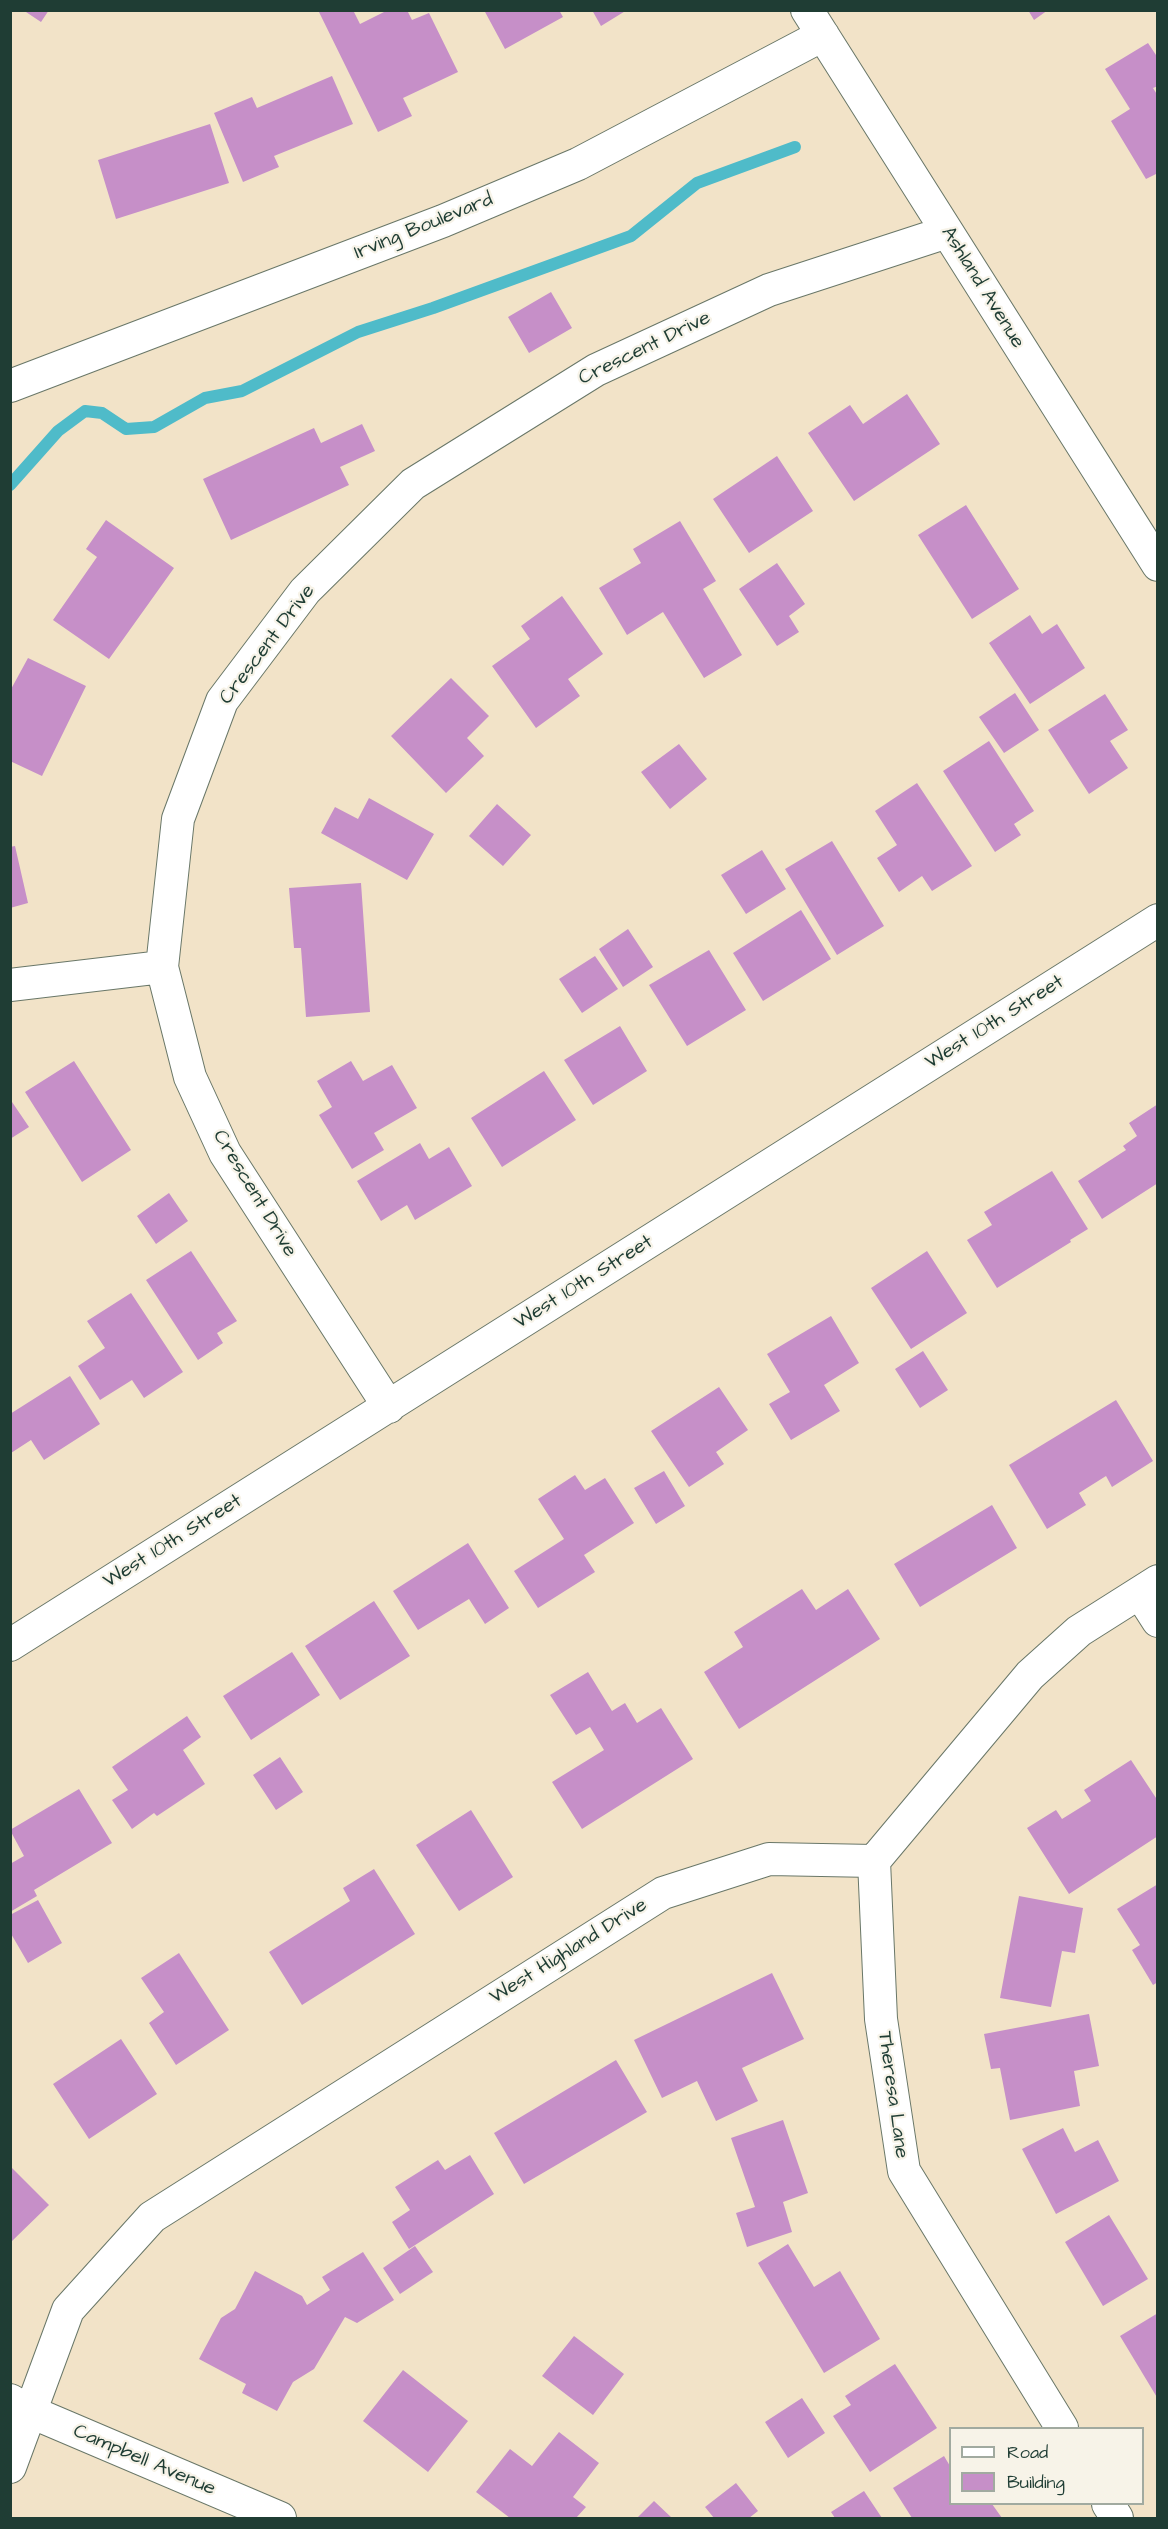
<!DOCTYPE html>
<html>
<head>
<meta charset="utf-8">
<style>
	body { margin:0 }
	#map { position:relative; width:1168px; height:2529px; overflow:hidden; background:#f2e3c8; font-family:"Architects Daughter",sans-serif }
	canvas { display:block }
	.frame { position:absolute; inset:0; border:12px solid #1f3d34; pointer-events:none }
	.legend { position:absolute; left:949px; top:2427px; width:195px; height:78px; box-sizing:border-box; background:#f7f3e8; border:2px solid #a1aaa0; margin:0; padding:8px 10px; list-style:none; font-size:18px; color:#1f3d34 }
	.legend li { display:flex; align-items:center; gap:12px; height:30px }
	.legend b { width:30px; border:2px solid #a1aaa0 }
</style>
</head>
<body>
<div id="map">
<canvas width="1168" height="2529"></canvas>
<div class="frame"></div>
<ul class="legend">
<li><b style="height:8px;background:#fff"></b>Road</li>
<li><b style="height:16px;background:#c68fc8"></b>Building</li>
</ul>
</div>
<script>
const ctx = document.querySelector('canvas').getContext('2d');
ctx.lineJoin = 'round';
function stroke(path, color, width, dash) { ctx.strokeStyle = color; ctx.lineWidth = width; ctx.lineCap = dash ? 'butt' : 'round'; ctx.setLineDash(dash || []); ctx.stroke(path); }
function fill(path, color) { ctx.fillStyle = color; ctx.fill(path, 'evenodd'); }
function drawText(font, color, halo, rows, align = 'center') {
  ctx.font = font + ' "Architects Daughter",sans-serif'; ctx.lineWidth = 4.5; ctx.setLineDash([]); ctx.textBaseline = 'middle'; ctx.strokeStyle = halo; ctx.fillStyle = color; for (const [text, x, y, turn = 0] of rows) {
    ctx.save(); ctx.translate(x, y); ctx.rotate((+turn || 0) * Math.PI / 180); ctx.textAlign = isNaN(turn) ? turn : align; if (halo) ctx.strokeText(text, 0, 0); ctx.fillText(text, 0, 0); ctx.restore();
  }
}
const stream = new Path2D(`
	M10 485 58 431 85 411 102 413 126 429 154 427 205 398 242 391 358 332 433 308 631 236 697 183 795 147`);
const building = new Path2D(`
	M23 10H49L41 22Z
	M318 10H353L360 24 388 10H407L412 20 429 13 458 72 403 98 412 116 378 132Z
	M484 10H559L563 17 505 49Z
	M592 10H627L601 26Z
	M1028 10H1048L1034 20Z
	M1148 43 1158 58V86L1153 88 1158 96V173L1146 179 1111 121 1130 109 1105 69Z
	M332 76 353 124 274 156 279 167 243 182 214 113 252 97 257 108Z
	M210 124 229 183 116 219 98 160Z
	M551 292 572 328 529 353 508 317Z
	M907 394 940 444 854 501 808 433 850 405 863 424Z
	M362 424 375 451 340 467 349 485 231 540 203 479 314 428 321 443Z
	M777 456 813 511 749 553 713 499Z
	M966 505 1019 589 972 619 918 535Z
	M106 520 174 568 109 659 53 620 97 557 86 549Z
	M680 521 716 581 703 589 742 655 704 678 663 612 627 635 599 588 641 563 633 549Z
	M777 563 805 604 789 616 799 632 777 646 739 589Z
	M562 596 603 654 568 679 580 696 536 728 492 666 530 639 521 626Z
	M1030 615 1042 634 1057 624 1085 668 1030 704 989 643Z
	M28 658 86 686 42 776 10 761V691Z
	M451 678 489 716 467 738 484 756 446 793 391 736Z
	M1015 693 1039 730 1004 753 979 717Z
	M1105 694 1128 730 1110 741 1128 768 1089 794 1048 730Z
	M989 741 1034 811 1014 824 1021 835 995 852 943 771Z
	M679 744 707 779 670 809 641 772Z
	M917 783 972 866 932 891 922 876 899 892 877 858 897 845 875 811Z
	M369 798 434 834 407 880 321 833 335 807 358 819Z
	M497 804 531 835 503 866 469 836Z
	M832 841 884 926 837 955 785 869Z
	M15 846 28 903 10 908V847Z
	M762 850 786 889 746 914 721 875Z
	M361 883 370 1012 306 1017 301 948H294L289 888Z
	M801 910 831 959 763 1001 733 953Z
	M628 929 653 967 623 987 599 949Z
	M709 950 746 1010 687 1046 649 985Z
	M595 956 618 989 582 1013 559 979Z
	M620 1026 647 1071 593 1105 564 1060Z
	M74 1061 131 1150 82 1182 25 1092Z
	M351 1061 363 1081 392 1065 417 1108 374 1133 384 1150 352 1169 319 1115 332 1107 317 1081Z
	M544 1071 576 1120 502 1167 471 1118Z
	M10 1099 29 1127 10 1139Z
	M1158 1104V1183L1102 1219 1078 1181 1126 1150 1123 1146 1137 1136 1129 1123Z
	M420 1143 429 1159 449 1147 472 1186 415 1220 407 1205 381 1221 357 1181Z
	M1052 1171 1088 1229 1070 1240 1071 1242 997 1288 967 1240 992 1225 984 1212Z
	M169 1193 188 1221 156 1244 137 1216Z
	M191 1251 237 1321 217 1333 223 1343 198 1360 146 1280Z
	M927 1251 967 1313 911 1349 871 1288Z
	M131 1293 183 1372 144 1398 132 1380 100 1400 78 1366 105 1348 87 1321Z
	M831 1316 859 1363 824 1385 840 1411 791 1440 769 1404 790 1392 767 1354Z
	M923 1351 948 1390 920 1408 895 1369Z
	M70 1376 100 1424 44 1460 31 1440 11 1453 10 1414Z
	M719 1387 748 1430 716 1452 724 1464 689 1487 651 1431Z
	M1116 1400 1153 1461 1112 1487 1106 1476 1079 1493 1086 1505 1047 1529 1009 1465Z
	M664 1471 685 1506 656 1524 634 1488Z
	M575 1475 585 1490 605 1478 634 1523 584 1555 595 1572 538 1608 514 1571 564 1539 538 1499Z
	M992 1505 1017 1548 920 1607 894 1564Z
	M468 1543 509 1608 485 1624 469 1599 418 1630 393 1591Z
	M802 1589 816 1610 848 1589 880 1639 739 1729 704 1672 743 1647 734 1632Z
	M374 1601 410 1656 340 1700 305 1646Z
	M292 1652 320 1695 251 1740 223 1696Z
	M588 1672 612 1711 625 1703 637 1723 661 1708 693 1759 582 1829 552 1782 604 1750 590 1727 576 1735 550 1695Z
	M187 1716 201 1737 183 1750 205 1784 157 1816 154 1813 132 1829 112 1800 128 1790 112 1767Z
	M280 1757 303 1792 276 1810 253 1775Z
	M1131 1760 1158 1801V1836L1069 1894 1027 1828 1056 1810 1062 1819 1091 1801 1084 1790Z
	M79 1789 112 1843 34 1890 37 1896 10 1912V1864L24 1856 10 1830Z
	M471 1810 513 1877 459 1911 416 1845Z
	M374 1869 415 1934 302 2005 269 1952 350 1901 343 1888Z
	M1158 1884V1982L1153 1985 1132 1950 1140 1945 1117 1909Z
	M1019 1896 1083 1908 1075 1953 1062 1951 1051 2007 1000 1998Z
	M38 1900 62 1943 28 1963 10 1932V1915Z
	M179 1953 229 2030 176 2065 149 2023 164 2012 141 1978Z
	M772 1973 804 2039 742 2068 758 2101 716 2121 697 2081 662 2098 634 2040Z
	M1089 2014 1099 2066 1074 2071 1080 2106 1010 2120 1000 2068 991 2069 984 2034Z
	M121 2039 157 2094 89 2139 53 2084Z
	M616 2060 647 2112 524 2184 494 2133Z
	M783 2120 808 2193 783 2202 792 2232 747 2247 736 2213 755 2207 731 2138Z
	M1063 2128 1075 2152 1098 2140 1119 2181 1056 2214 1022 2149Z
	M470 2155 494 2194 409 2249 392 2222 410 2210 395 2187 438 2160 445 2170Z
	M10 2166 49 2205 10 2243Z
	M1109 2215 1148 2279 1103 2306 1065 2242Z
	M788 2244 814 2287 840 2271 880 2339 824 2373 758 2263Z
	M415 2246 433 2272 400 2294 383 2268Z
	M363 2252 394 2300 357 2323 345 2317 314 2369 293 2382 277 2411 242 2393 246 2384 199 2359 221 2318 235 2309 255 2271 302 2296 307 2305 330 2290 322 2277Z
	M1158 2313V2399L1120 2336Z
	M574 2336 624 2374 593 2415 542 2376Z
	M895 2364 937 2428 870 2472 833 2416 851 2405 845 2396Z
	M403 2370 468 2421 428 2472 363 2421Z
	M802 2398 825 2433 788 2458 765 2422Z
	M559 2432 599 2463 573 2497 586 2507 576 2518H510L476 2492 510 2449 532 2466Z
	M944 2456 950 2466V2504H992L1002 2518H912L893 2488Z
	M736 2483 758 2511 749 2518H714L705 2507Z
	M864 2491 882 2518H835L831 2512Z
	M654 2501 672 2518H637Z`);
const minor = new Path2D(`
	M807 10 1158 565
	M10 386 443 221 578 164 823 35
	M10 985 162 967
	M389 1407 225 1153 190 1077 162 967 178 819 222 701 305 591 413 484 596 370 769 290 947 232
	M1140 1593 1158 1621
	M10 1645 1158 920
	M874 1861 881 2019 904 2171 1062 2428
	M10 2400 31 2412 280 2518
	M10 2467 68 2310 152 2217 663 1893 769 1859 874 1861 1030 1675 1079 1631 1158 1581
	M1108 2504 1117 2518`);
const streetNames = [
	["Irving Boulevard",424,227,-22],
	["Ashland Avenue",982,288,58],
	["Crescent Drive",645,349,-26],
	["Crescent Drive",268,645,-53],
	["West 10th Street",995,1023,-32],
	["Crescent Drive",254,1194,59],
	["West 10th Street",584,1283,-32],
	["West 10th Street",173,1542,-32],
	["West Highland Drive",569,1952,-32],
	["Theresa Lane",892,2095,82],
	["Campbell Avenue",144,2461,23]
];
stroke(stream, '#4fbbc9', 12);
fill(building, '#c68fc8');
stroke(minor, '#697768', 34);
stroke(minor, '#fff', 32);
drawText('20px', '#1f3d34', '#f7f3e8', streetNames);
</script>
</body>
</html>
